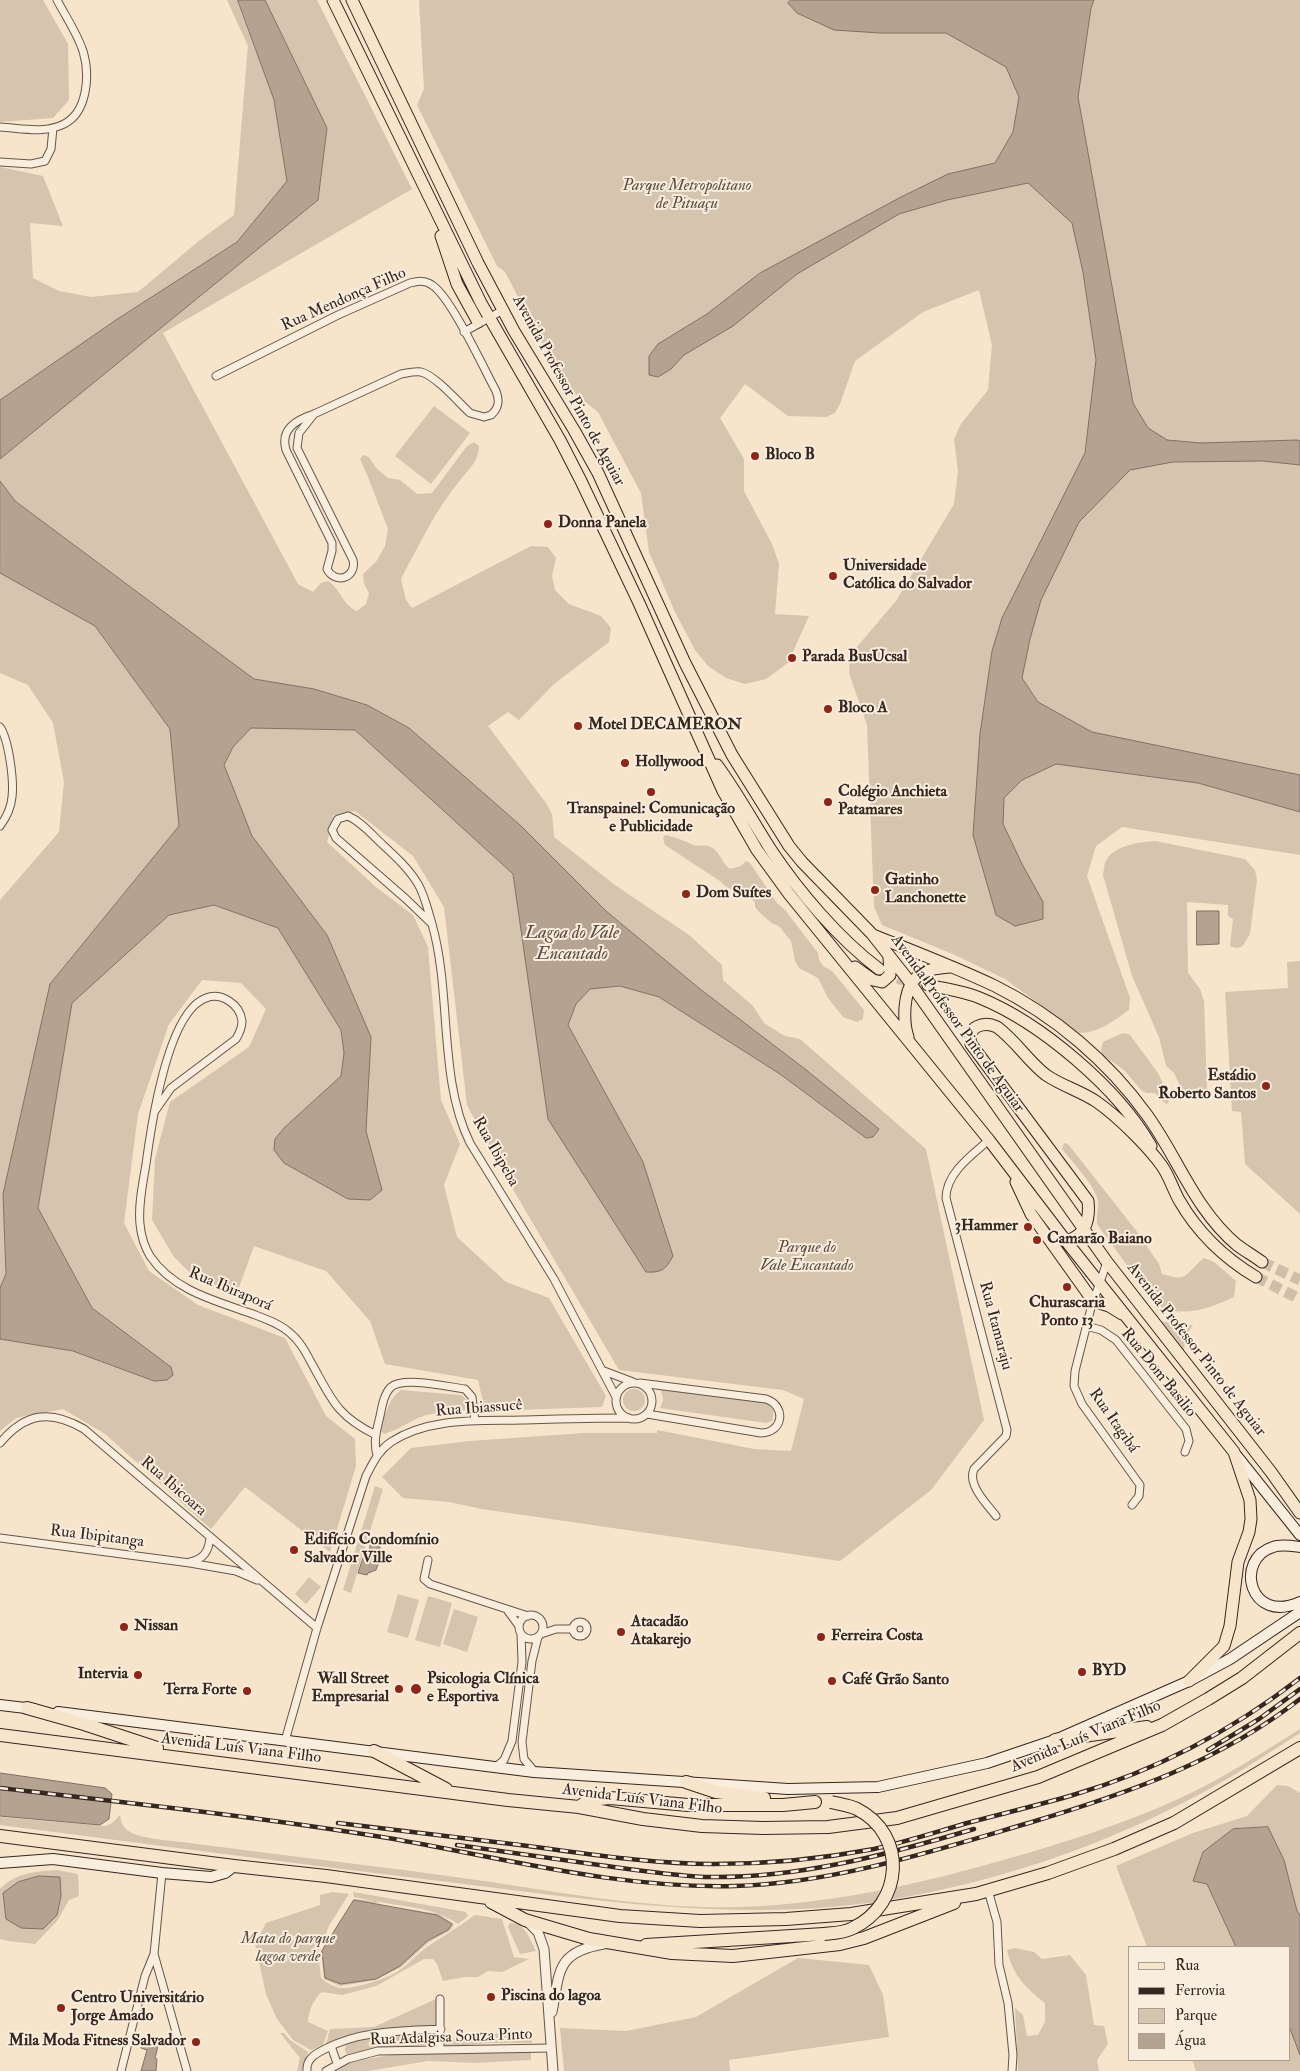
<!DOCTYPE html>
<html>
<head>
<meta charset="utf-8">
<style>
	body { margin:0 }
	#map { position:relative; width:1300px; height:2071px; overflow:hidden; background:#f6e4cb; font-family:"IM FELL Double Pica",serif }
	canvas { display:block }
	.legend { position:absolute; left:1128px; top:1946px; width:162px; height:115px; box-sizing:border-box; background:#f9eddd; border:1px solid #ab9d91; margin:0; padding:6px 9px; list-style:none; font-size:15px; color:#35261f }
	.legend li { display:flex; align-items:center; gap:10px; height:25px }
	.legend b { width:25px; border:1px solid #ab9d91 }
</style>
</head>
<body>
<div id="map">
<canvas width="1300" height="2071"></canvas>
<ul class="legend">
<li><b style="height:6px;background:#f6e4cb"></b>Rua</li>
<li><b style="height:6px;background:#35261f"></b>Ferrovia</li>
<li><b style="height:14px;background:#d5c4ae"></b>Parque</li>
<li><b style="height:14px;background:#b4a391"></b>Água</li>
</ul>
</div>
<script>
const ctx = document.querySelector('canvas').getContext('2d');
ctx.lineJoin = 'round';
function fill(path, color) { ctx.fillStyle = color; ctx.fill(path, 'evenodd'); }
function stroke(path, color, width, dash) { ctx.strokeStyle = color; ctx.lineWidth = width; ctx.lineCap = dash ? 'butt' : 'round'; ctx.setLineDash(dash || []); ctx.stroke(path); }
function drawText(font, color, halo, rows, align = 'center') {
  ctx.font = font + ' "IM FELL Double Pica",serif'; ctx.lineWidth = 4; ctx.setLineDash([]); ctx.textBaseline = 'middle'; ctx.strokeStyle = halo; ctx.fillStyle = color; for (const [text, x, y, turn = 0] of rows) {
    ctx.save(); ctx.translate(x, y); ctx.rotate((+turn || 0) * Math.PI / 180); ctx.textAlign = isNaN(turn) ? turn : align; if (halo) ctx.strokeText(text, 0, 0); ctx.fillText(text, 0, 0); ctx.restore();
  }
}
const green = new Path2D(`
	M0 0H43L68 44 69 100 53 118 0 122Z
	M227 0H238L274 100 287 181 237 242 116 320 0 400V167L43 176 63 226 30 223 33 278 59 291 91 297 138 292 200 240 234 215 248 46Z
	M265 0H317L412 189 163 333 298 584 313 592 321 583 328 581C341 589 342 605 357 611L366 604 369 593 364 584 363 574 376 562 385 546 388 529 368 477 360 459 363 455 369 457 376 468 388 478 400 480 417 494 432 493 467 446 474 442 479 446C479 460 470 468 461 479 436 509 420 543 401 579L406 600 412 608 531 546 548 547 556 558 552 576 555 590 569 604 601 616 611 628 609 642 554 684 519 720 508 712 488 726 546 803 552 814 554 837 615 885 689 935 722 965 723 980 753 1006 765 1024 785 1036 800 1039 926 1149 984 1420 931 1490 840 1561 482 1509 449 1502 403 1498 382 1477 411 1448 470 1441 584 1433H657V1430L754 1449 791 1451 804 1399 783 1390 619 1370 497 1162 467 1105 444 907 413 856 355 811 334 815 327 842 377 888 413 915 428 947 441 1100 460 1144 444 1185 457 1237 506 1282 549 1298 606 1396 602 1407 485 1411 478 1380 385 1364 370 1321 326 1271 254 1246 237 1293 195 1278 174 1257 152 1220 155 1159 170 1102 249 1047 266 1009 241 983 202 980 169 1024 138 1114 124 1223 149 1271 198 1305 285 1338 326 1416 355 1439 356 1466 330 1552 245 1487 211 1529 105 1434 63 1409 16 1418 0 1431V1339L73 1351 154 1381 171 1367 92 1308 38 1208 72 1002 169 915 213 905 278 928 341 1030 344 1053 341 1076 285 1127 276 1139 382 1190 366 1132 371 1037 327 935 252 836 224 765 233 747 251 728 355 730 513 874 548 1119 643 1162 568 1025 576 1003 590 989 620 986 659 997 780 1074 866 1138 805 1069 700 989 606 911 520 825 409 728 367 705 314 689 254 679 15 501 0 481V459L318 200 327 128Z
	M419 0H1300V855L1122 827 1096 846 1087 876 1130 998 1129 1010C1113 1021 1099 1033 1079 1033L1005 979 955 955 882 925 874 907 867 725 849 673 850 655 896 601 954 504 958 471 954 439 961 424 988 390 992 345 979 290 923 312 855 361 840 404 835 413 826 417 788 416 745 384 720 418 744 459V491L772 544 779 564 775 614 809 616 788 663 766 679 745 684 726 678 708 666 695 650 675 612 649 552 641 493 598 412 565 386 505 272 497 266 417 105 424 89Z
	M434 406 470 433 431 484 395 456Z
	M0 573 95 626 170 729 179 826 50 984 3 1194 6 1274 0 1288V900L59 832 64 782 53 723 28 685 0 673Z
	M665 835C675 837 682 840 691 844 700 849 706 841 716 851 722 857 723 864 730 869L741 866 746 861 750 863 777 903 785 910 818 953 819 960 823 966 832 971 864 1010 863 1019 857 1022 843 1017 828 998 818 978 799 968 795 961 791 941 779 926 773 924 761 914 755 907V902C744 893 731 893 720 881L665 845 663 838Z
	M1155 841 1245 859 1255 870 1257 880 1250 934 1242 947 1236 948 1230 946 1233 919 1228 916V905L1187 902 1188 973 1200 989 1204 1001 1207 1088 1204 1099 1192 1098 1183 1092 1174 1073 1166 1066 1159 1037 1132 976 1103 875C1104 870 1104 863 1107 859 1116 845 1140 842 1155 841Z
	M1300 961V1214L1245 1164 1241 1112 1232 1111 1225 992 1288 988 1287 962Z
	M1123 1033 1130 1035 1158 1073 1170 1099 1167 1104 1162 1101 1155 1093H1147L1142 1091 1124 1070 1103 1055 1101 1050 1103 1042Z
	M1064 1143 1068 1144 1138 1233 1159 1264 1162 1274C1189 1283 1185 1273 1204 1258L1214 1262 1236 1281 1234 1297C1208 1309 1182 1319 1155 1304L1097 1224C1096 1217 1099 1208 1098 1201 1095 1185 1072 1162 1062 1149Z
	M1159 1321 1184 1325H1193L1185 1337 1184 1352Z
	M623 1400a11 11 0 1 1 22 0a11 11 0 1 1-22 0Z
	M401 1390 461 1395 468 1401 466 1409C456 1416 443 1411 431 1414 412 1418 402 1429 384 1434L381 1431C384 1416 388 1399 401 1390Z
	M661 1390 766 1402C774 1407 775 1411 772 1421L766 1423 660 1408 663 1400Z
	M375 1486 383 1489 351 1593 343 1590Z
	M309 1577 321 1587 306 1604 295 1594Z
	M398 1594 419 1600 408 1638 387 1632Z
	M428 1596 452 1603 440 1647 415 1640Z
	M454 1609 478 1617 467 1652 443 1644Z
	M1300 1729V1733C1273 1750 1247 1768 1220 1783 1125 1837 1018 1876 911 1896 757 1926 602 1901 448 1882 299 1864 149 1844 0 1825V1817L105 1826 111 1824 120 1815C121 1822 123 1828 130 1832 144 1840 180 1841 197 1844 288 1856 379 1866 470 1879 547 1890 625 1905 703 1907 808 1910 914 1886 1014 1857 1069 1841 1123 1824 1176 1800 1219 1781 1260 1754 1300 1729Z
	M1277 1785 1288 1786 1300 1793V2071H1196L1192 2060H1289V1947H1147L1116 1866 1193 1833 1247 1816Z
	M57 1870 78 1874 79 1896 69 1900 57 1921 35 1944 8 1941 0 1939V1889C15 1873 36 1871 57 1870Z
	M333 1892 349 1894 330 1924 318 1952 321 1978C326 1983 334 1987 341 1988 354 1989 386 1979 397 1972 408 1965 416 1955 427 1947 443 1936 459 1927 475 1915L502 1919 514 1957 529 1959 502 1972 488 1971 478 1977H464L443 1981 437 1964 433 1959H424L376 1986 342 1995 322 1992C314 1998 308 2012 308 2022L328 2031 323 2045 311 2050 293 2040 277 2019 266 1994 255 1944 266 1923 320 1905V1895Z
	M353 1892 466 1912 468 1916 458 1924C431 1906 407 1908 376 1901L381 1905 439 1914 454 1924 451 1930 429 1942 401 1967 376 1980 340 1986 324 1979 321 1951 354 1899 375 1901 354 1897ZM376 1903 448 1930 427 1941 400 1966 376 1979 341 1984 325 1978Z
	M510 1923 519 1924 527 1933 536 1951 520 1954 508 1927Z
	M1015 1948 1034 1952 1042 1959 1070 1955 1086 1975 1094 2025 1104 2026 1108 2044 1097 2060 1099 2071H1018L1015 2008 1023 2015 1027 2036 1038 2035 1045 2022V2003C1025 1987 1013 1976 1007 1950Z
	M798 1958 869 1965 883 1995 889 2037 729 2060 730 2071H564L560 2028 626 2031 696 2017Z
	M436 1999 437 2026C401 2028 358 2026 326 2044L330 2029 374 2027Z
	M532 2031V2043H490L444 2047 448 2039 509 2032Z
	M280 2033H284L290 2040 308 2052 302 2071H297L300 2058Z
	M403 2033H425V2045L383 2048 347 2055 345 2051 346 2044 359 2039Z
	M464 2049 531 2052V2060L476 2063 428 2061 368 2071H327C371 2053 417 2053 464 2049Z`);
const water = new Path2D(`
	M238 0H265L327 128 318 200 0 459V400L116 320 237 242 287 181 274 100Z
	M791 0H1094L1091 8 1078 97 1133 403 1148 428 1167 440 1201 443 1297 440 1300 441V465L1263 461 1173 462 1130 470 1079 522 1041 600 1030 639 1022 678 1038 702 1092 732 1300 775V812L1198 783 1056 764 1022 780 1004 798 1003 824 1022 864 1043 902V919L1015 926 996 915 973 835 980 734 992 651 1002 618 1085 453 1096 360 1083 272 1072 223 1028 183 947 200 899 214 797 274 733 326 684 355 671 369 658 377 649 375V356L658 344 707 314 760 273 901 197 948 174 995 163 1013 132 1019 97 1006 67 946 33H880L834 30 797 13 788 3Z
	M0 481 15 501 254 679 314 689 367 705 409 728 520 825 606 911 700 989 805 1069 879 1129 873 1137 866 1138 780 1074 659 997 620 986 590 989 576 1004 568 1025 643 1162 673 1256C666 1269 662 1273 646 1272L548 1119 513 874 355 730 251 728 233 747 224 765 252 836 327 935 371 1037 366 1131 382 1190 370 1200 348 1199 284 1163 274 1150 275 1139 285 1127 341 1076 344 1053 341 1030 278 928 214 905 169 915 72 1003 38 1208 92 1308 171 1367 173 1375 167 1380 154 1381 73 1351 0 1339V1288L6 1274 3 1194 50 984 179 826 170 729 95 626 0 573Z
	M1197 911H1219V944L1197 945Z
	M371 1543 380 1547V1559L376 1570 368 1573 367 1575 358 1573 364 1555H368Z
	M0 1773 105 1788 112 1794 109 1819 100 1825 0 1816Z
	M1268 1827 1284 1860 1297 1911 1300 1915V2055L1289 2026V1947H1236L1207 1884 1193 1881 1203 1852 1233 1829Z
	M39 1876 60 1877 61 1896 57 1915 43 1929 21 1928 6 1919 3 1893 18 1882Z
	M354 1900 437 1915 452 1924 448 1930 427 1941 400 1966 376 1979 341 1984 325 1978 322 1951Z
	M146 2040 152 2041 158 2046 155 2058 157 2059 156 2071H141L147 2050 141 2048 142 2042H145Z`);
const primaryTunnel = new Path2D(`
	M883 971 900 979 928 985
	M1262 1262 1300 1280
	M1256 1277 1300 1299`);
const minor = new Path2D(`
	M0 127C20 128 45 134 64 124 88 112 90 74 83 51 77 33 66 17 57 0
	M0 162 31 164 45 161 51 149 53 128
	M464 332 503 310
	M216 376 338 315 410 283C418 281 425 280 432 285 451 297 484 369 496 391 500 401 499 408 491 415L484 417 470 413C458 402 436 376 421 372 414 371 407 373 401 374L314 414C296 420 280 429 286 450L332 543V551L327 569C335 585 357 578 353 560L297 448 299 433 314 414
	M0 727C9 740 14 781 12 797 11 808 6 818 0 826
	M432 924 406 899 336 838 332 830 338 819 348 816C362 822 372 835 383 845 396 857 409 869 418 884 425 896 428 911 432 924 452 994 438 1078 470 1143L554 1279 616 1397
	M155 1111 171 1088 236 1039C239 1034 242 1028 242 1021 240 1004 221 992 206 998 167 1012 151 1127 146 1164 143 1183 138 1204 140 1224 141 1235 144 1246 150 1256 173 1290 213 1300 250 1313 263 1318 279 1323 290 1333 300 1341 306 1353 312 1364 332 1400 337 1416 376 1435
	M989 1140C972 1155 946 1173 946 1198L1007 1430 1006 1436 974 1469C967 1485 987 1504 996 1516
	M1107 1262 1091 1308 1075 1371 1074 1386 1082 1404 1140 1485 1139 1496 1132 1505
	M1086 1326 1101 1330 1116 1340 1186 1429 1189 1441 1185 1452
	M604 1371 633 1382
	M616 1401a18 18 0 1 1 36 0a18 18 0 1 1-36 0Z
	M640 1383 766 1399C787 1406 783 1433 761 1433L647 1414
	M0 1443C25 1413 50 1409 84 1429L317 1628
	M377 1455C373 1441 377 1429 380 1416 382 1406 384 1394 391 1387 403 1376 449 1387 465 1389L472 1397 475 1421
	M0 1538 190 1563 236 1571 257 1580
	M428 1560 424 1579 430 1584 528 1616
	M190 1562C204 1559 209 1551 210 1537
	M508 1611 519 1626
	M519 1627a12 12 0 1 1 24 0a12 12 0 1 1-24 0Z
	M573 1629a7 7 0 1 1 14 0a7 7 0 1 1-14 0Z
	M541 1634 556 1629H572
	M285 1741 317 1628 366 1476C373 1463 378 1451 391 1442 429 1417 479 1421 522 1420 558 1419 593 1418 629 1418
	M496 1767 504 1760 512 1741 522 1662 521 1634
	M534 1771 524 1759 522 1742 532 1661 538 1637
	M988 1890 997 1922 999 1965 1008 2003 1013 2055 1012 2071
	M154 1954 187 2071
	M331 2046 337 2063
	M440 2050V1999
	M121 2071 145 1976 154 1954 162 1873
	M307 2071C306 2059 315 2054 325 2049 361 2030 401 2031 441 2029
	M326 2071 348 2059 378 2051 551 2048`);
const tertiary = new Path2D(`
	M528 1922 538 1932 544 1949 553 2071
	M552 2012C560 1973 555 1952 604 1944`);
const secondary = new Path2D(`
	M1237 1456 1300 1535
	M1300 1547C1292 1546 1281 1544 1273 1547 1234 1559 1249 1625 1300 1602
	M0 1705 34 1709
	M58 1712 534 1772 788 1789 878 1787 987 1763 1055 1740 1189 1681 1230 1659 1300 1612
	M0 1863 53 1859 162 1873 211 1877 225 1873 234 1866`);
const primary = new Path2D(`
	M333 0 481 303 560 440 581 481 639 603 723 791 757 850 789 894 989 1140 1066 1241 1234 1452 1250 1500 1251 1519 1249 1532 1238 1562 1230 1626 1224 1646 1189 1681
	M352 0 478 263 514 331 574 430 598 473 685 663 732 755 789 846 802 862 872 934 906 977 1107 1262 1271 1472 1300 1513
	M441 236 457 284 478 322
	M717 765C737 792 753 822 771 850 799 892 839 939 879 969
	M873 935C913 951 955 967 995 986 1055 1016 1108 1061 1147 1115 1178 1158 1195 1210 1237 1245 1245 1251 1254 1256 1262 1262
	M855 967 873 980 882 982 890 975 889 957
	M928 985C945 989 963 991 980 998 1041 1023 1118 1088 1151 1146
	M908 1037C903 1022 903 993 914 980 923 969 939 968 951 967
	M1016 1182 1031 1214 1093 1301 1109 1306 1122 1314
	M1046 1236 1066 1241C1086 1236 1090 1219 1088 1201L971 1044C966 1026 984 1021 997 1027 1016 1041 1028 1061 1046 1075 1062 1086 1081 1091 1097 1102 1118 1117 1147 1145 1162 1166 1169 1176 1173 1189 1179 1200 1198 1233 1224 1258 1256 1277`);
const trunk = new Path2D(`
	M27 1708 84 1724 157 1748
	M0 1735 508 1800 579 1807 643 1819 702 1826 763 1828 828 1827 897 1818 1038 1777 1162 1725 1208 1699 1242 1678 1300 1633
	M1055 1740 1147 1727
	M374 1751 446 1789
	M686 1782 716 1792 764 1798
	M579 1807 589 1800 610 1798 688 1805H783L815 1802
	M0 1836 234 1866 326 1876 620 1916 700 1921 786 1919 851 1914 976 1894 1048 1873 1114 1849 1174 1823 1300 1748
	M491 1902 525 1920 589 1939 672 1953 733 1956 840 1944 864 1938 954 1903
	M646 1945 824 1934`);
const rail = new Path2D(`
	M1208 1750 1259 1719 1300 1689
	M0 1788C130 1803 260 1817 388 1838 504 1858 617 1889 735 1886 836 1883 936 1850 1032 1822 1128 1793 1219 1762 1300 1699
	M338 1823C401 1831 465 1838 528 1846 589 1854 652 1864 714 1864 767 1864 821 1859 874 1849 906 1842 939 1831 971 1822 1005 1813 1039 1805 1073 1795 1155 1771 1233 1730 1300 1678
	M457 1845C502 1851 547 1858 592 1864 629 1869 666 1875 704 1877 797 1879 886 1855 974 1829`);
const trunkBridge = new Path2D(`
	M824 1934C834 1933 844 1933 853 1928 903 1904 908 1835 857 1809 849 1805 839 1804 831 1802`);
const markers = [
	[755,456,5,"#8f2418"],
	[548,524,5,"#8f2418"],
	[833,576,5,"#8f2418"],
	[792,658,5,"#8f2418"],
	[828,709,5,"#8f2418"],
	[578,726,5,"#8f2418"],
	[625,763,5,"#8f2418"],
	[651,792,5,"#8f2418"],
	[828,802,5,"#8f2418"],
	[875,890,5,"#8f2418"],
	[686,894,5,"#8f2418"],
	[1266,1086,5,"#8f2418"],
	[1028,1227,5,"#8f2418"],
	[1037,1240,5,"#8f2418"],
	[1067,1287,5,"#8f2418"],
	[294,1550,5,"#8f2418"],
	[124,1627,5,"#8f2418"],
	[621,1632,5,"#8f2418"],
	[821,1637,5,"#8f2418"],
	[1082,1672,5,"#8f2418"],
	[138,1675,5,"#8f2418"],
	[832,1681,5,"#8f2418"],
	[399,1689,5,"#8f2418"],
	[416,1689,6,"#8f2418"],
	[247,1691,5,"#8f2418"],
	[491,1997,5,"#8f2418"],
	[61,2008,5,"#8f2418"],
	[196,2042,5,"#8f2418"]
];
const parkNames = [
	["Parque Metropolitano",687,187],
	["de Pituaçu",687,205],
	["Parque do",807,1249],
	["Vale Encantado",807,1267],
	["Mata do parque",288,1940],
	["lagoa verde",288,1958]
];
const streetNames = [
	["Rua Mendonça Filho",344,300,-24],
	["Avenida Professor Pinto de Aguiar",568,391,61],
	["Avenida Professor Pinto de Aguiar",957,1024,54],
	["Rua Ibipeba",495,1152,60],
	["Rua Ibiraporá",230,1290,23],
	["Rua Itamaraju",995,1326,75],
	["Avenida Professor Pinto de Aguiar",1196,1350,52],
	["Rua Dom Basilio",1158,1373,51],
	["Rua Ibiassucê",479,1409,-4],
	["Rua Itagibá",1113,1421,55],
	["Rua Ibicoara",173,1487,41],
	["Rua Ibipitanga",97,1537,7],
	["Avenida Luís Viana Filho",1086,1737,-23],
	["Avenida Luís Viana Filho",241,1749,7],
	["Avenida Luís Viana Filho",642,1800,7],
	["Rua Adalgisa Souza Pinto",451,2038,-2]
];
const poiNames = [
	["Bloco B",765,456],
	["Donna Panela",558,524],
	["Universidade",843,567],
	["Católica do Salvador",843,585],
	["Parada BusUcsal",802,658],
	["Bloco A",838,709],
	["Motel DECAMERON",588,726],
	["Hollywood",635,763],
	["Colégio Anchieta",838,793],
	["Patamares",838,811],
	["Transpainel: Comunicação",651,810,"center"],
	["e Publicidade",651,828,"center"],
	["Gatinho",885,881],
	["Lanchonette",885,899],
	["Dom Suítes",696,894],
	["Estádio",1256,1077,"right"],
	["Roberto Santos",1256,1095,"right"],
	["3Hammer",1018,1227,"right"],
	["Camarão Baiano",1047,1240],
	["Churascaria",1067,1304,"center"],
	["Ponto 13",1067,1322,"center"],
	["Edifício Condomínio",304,1541],
	["Salvador Ville",304,1559],
	["Atacadão",631,1623],
	["Atakarejo",631,1641],
	["Nissan",134,1627],
	["Ferreira Costa",831,1637],
	["BYD",1092,1672],
	["Intervia",128,1675,"right"],
	["Wall Street",389,1680,"right"],
	["Empresarial",389,1698,"right"],
	["Psicologia Clínica",427,1680],
	["e Esportiva",427,1698],
	["Café Grão Santo",842,1681],
	["Terra Forte",237,1691,"right"],
	["Piscina do lagoa",501,1997],
	["Centro Universitário",71,1999],
	["Jorge Amado",71,2017],
	["Mila Moda Fitness Salvador",186,2042,"right"]
];
const waterNames = [
	["Lagoa do Vale",572,934],
	["Encantado",572,955]
];
fill(green, '#d5c4ae');
fill(water, '#b4a391');
stroke(water, '#817163', 1);
stroke(primaryTunnel, '#cfbea9', 11, [11, 5.5]);
stroke(minor, '#65564a', 9);
stroke(tertiary, '#65564a', 11);
stroke(secondary, '#35261f', 12);
stroke(primary, '#35261f', 13);
stroke(trunk, '#35261f', 14);
stroke(minor, '#f9eddd', 7);
stroke(tertiary, '#f9eddd', 9);
stroke(secondary, '#f9eddd', 10);
stroke(primary, '#f6e4cb', 11);
stroke(trunk, '#f6e4cb', 12);
stroke(rail, '#35261f', 4.5);
stroke(rail, '#f9eddd', 2.5, [8]);
stroke(trunkBridge, '#35261f', 14, []);
stroke(trunkBridge, '#f6e4cb', 12);
for (const [x, y, r, color] of markers) { const dot = new Path2D(); dot.arc(x, y, r, 0, 2 * Math.PI); ctx.fillStyle = color; ctx.fill(dot); stroke(dot, '#f9eddd', 2); }
drawText('italic 16px', '#5d4e43', '#f9eddd', parkNames);
drawText('16px', '#35261f', '#f9eddd', streetNames);
drawText('bold 16px', '#35261f', '#f9eddd', poiNames, 'left');
drawText('italic 18px', '#5b4c41', '#f9eddd', waterNames);
</script>
</body>
</html>
